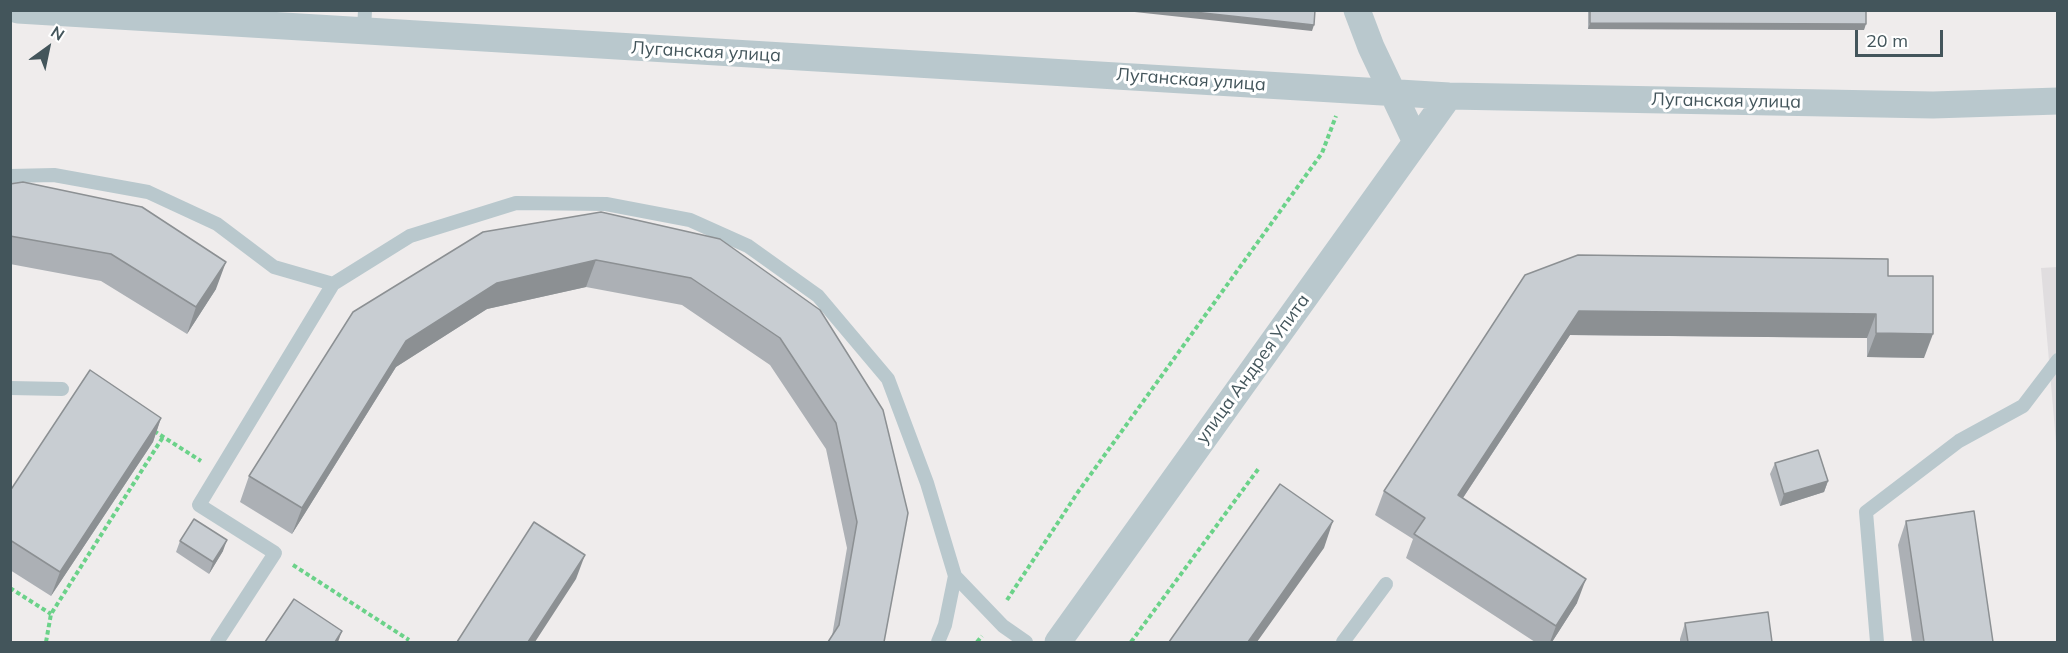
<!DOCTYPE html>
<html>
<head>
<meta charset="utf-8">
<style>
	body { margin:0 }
	#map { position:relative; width:2068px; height:653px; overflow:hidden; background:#efecec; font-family:Mulish,sans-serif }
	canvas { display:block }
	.frame { position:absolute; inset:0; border:12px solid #43555b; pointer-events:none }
	.north { position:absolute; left:18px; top:18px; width:60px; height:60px; -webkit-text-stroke:4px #fff; paint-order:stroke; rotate:33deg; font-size:16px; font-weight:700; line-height:24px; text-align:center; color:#43555b }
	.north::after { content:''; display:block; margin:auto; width:21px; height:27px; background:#43555b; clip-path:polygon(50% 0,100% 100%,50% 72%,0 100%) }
	.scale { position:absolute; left:1855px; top:30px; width:88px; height:27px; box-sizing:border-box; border:3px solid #43555b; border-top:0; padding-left:8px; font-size:18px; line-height:21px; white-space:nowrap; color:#43555b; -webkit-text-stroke:4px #fff; paint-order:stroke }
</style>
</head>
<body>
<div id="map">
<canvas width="2068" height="653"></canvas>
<div class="frame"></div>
<div class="north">N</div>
<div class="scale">20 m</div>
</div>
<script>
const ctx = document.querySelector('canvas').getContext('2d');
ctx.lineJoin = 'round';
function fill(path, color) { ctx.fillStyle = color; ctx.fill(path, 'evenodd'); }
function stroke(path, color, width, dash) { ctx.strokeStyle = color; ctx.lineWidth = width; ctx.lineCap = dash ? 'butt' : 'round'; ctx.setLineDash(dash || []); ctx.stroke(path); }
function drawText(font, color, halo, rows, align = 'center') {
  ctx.font = font + ' Mulish,sans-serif'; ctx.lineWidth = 6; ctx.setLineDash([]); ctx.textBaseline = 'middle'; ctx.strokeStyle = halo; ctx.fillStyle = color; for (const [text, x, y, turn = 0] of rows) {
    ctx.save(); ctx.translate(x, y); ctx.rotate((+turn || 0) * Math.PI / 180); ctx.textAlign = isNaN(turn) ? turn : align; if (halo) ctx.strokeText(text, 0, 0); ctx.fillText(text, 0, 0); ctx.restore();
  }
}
const education = new Path2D(`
	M2057 267V454L2041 268Z`);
const path = new Path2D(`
	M154 431 201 461
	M293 565 409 640
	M10 588 51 614
	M1007 600 1078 492 1322 153 1336 116
	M46 642 51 614 163 437
	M977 642 982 636
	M1131 642 1259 468`);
const lane = new Path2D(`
	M364 31 365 10
	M10 176 54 175 148 192 217 224 274 267 333 284 410 236 516 203 606 204 690 220 748 246 818 296 888 379 927 483 955 576 1003 626 1026 642
	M10 388 62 389
	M217 642 275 553 199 505 333 284
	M938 642 945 625 955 576
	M1343 642 1386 584
	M1877 642 1866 512 1959 441 2023 406 2058 360`);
const street = new Path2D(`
	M18 10 1449 96 1933 105 2058 101
	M1357 10 1371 47 1416 142
	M1058 642 1449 96`);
const wall = new Path2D(`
	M1553 10H1866L1864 30 1588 29V11Z
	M10 184 216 289 187 334 101 281 10 264Z
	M483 232 720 239 908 513 832 636 847 548 826 449 770 365 682 305 586 287 487 309 396 367 292 534 240 502 249 476Z
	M1525 275 1888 276 1924 358 1867 357V338L1570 335 1463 498 1577 603 1552 642H1535L1406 558 1413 539 1375 515 1384 491Z
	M161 418 153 442 51 596 10 570V491Z
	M1775 463 1828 481 1824 492 1780 506 1770 474Z
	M1906 521 1993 642H1912L1898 545Z
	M180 541 223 551 209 574 176 552Z
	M1685 623 1772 642H1680V639Z`);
const shadedWall = new Path2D(`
	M1116 10H1176L1314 25 1312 31Z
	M1553 10H1588L1553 11Z
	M1590 23 1866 24 1864 30 1588 29Z
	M596 260 586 287 487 309 396 367 292 534 302 508 406 341 497 283Z
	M226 262 216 289 187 334 196 307Z
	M1579 311 1876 314 1867 338 1570 335 1449 519 1458 495Z
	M1876 333 1933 334 1924 358 1867 357Z
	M161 418 153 442 51 596 60 572Z
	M1828 481 1824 492 1780 506 1784 494Z
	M1333 521 1324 548 1257 642H1248Z
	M227 540 223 551 209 574 213 562Z
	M585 555 576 579 535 642H528Z
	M1586 579 1577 603 1552 642H1550L1556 626Z
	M342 631 338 642H335Z`);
const building = new Path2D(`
	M1176 10H1315L1314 25Z
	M1590 10H1866V24L1590 23Z
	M23 182 142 207 226 262 196 307 111 254 10 236V184Z
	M601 212 720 239 820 310 883 410 908 513 884 642H828L839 625 857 522 836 423 780 338 691 278 596 260 497 283 406 341 302 508 249 476 353 312 483 232Z
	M1578 255 1888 259V276H1933V334L1876 333V314L1579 311 1458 495 1586 579 1556 626 1414 534 1425 518 1384 491 1525 275Z
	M90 370 161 418 60 572 10 540V491Z
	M1818 450 1828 481 1784 494 1775 463Z
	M1280 484 1333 521 1248 642H1169Z
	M1974 511 1993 642H1924L1906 521Z
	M194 519 227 540 213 562 180 541Z
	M534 522 585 555 528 642H457Z
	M294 599 342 631 335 642H265Z
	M1768 612 1772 642H1688L1685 623Z`);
const streetNames = [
	["Луганская улица",706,52,3],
	["Луганская улица",1191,80,4],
	["Луганская улица",1726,101,1],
	["улица Андрея Упита",1253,369,-54]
];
fill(education, '#e0dddf');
stroke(path, '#6bd289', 4, [4.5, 3]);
stroke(lane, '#b9c8cd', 14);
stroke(street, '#b9c8cd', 27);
fill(wall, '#acb0b5');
fill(shadedWall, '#8c9093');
fill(building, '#c8cdd2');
stroke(building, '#8c9093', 1.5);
drawText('18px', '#43555b', '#fff', streetNames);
</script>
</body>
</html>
